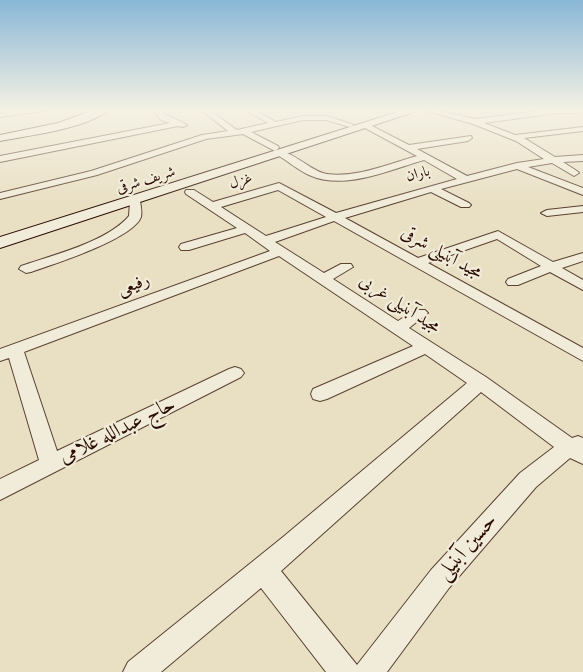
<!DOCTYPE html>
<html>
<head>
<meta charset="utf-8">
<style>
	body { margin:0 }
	canvas { display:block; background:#e9e0c4 }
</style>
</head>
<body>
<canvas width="583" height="672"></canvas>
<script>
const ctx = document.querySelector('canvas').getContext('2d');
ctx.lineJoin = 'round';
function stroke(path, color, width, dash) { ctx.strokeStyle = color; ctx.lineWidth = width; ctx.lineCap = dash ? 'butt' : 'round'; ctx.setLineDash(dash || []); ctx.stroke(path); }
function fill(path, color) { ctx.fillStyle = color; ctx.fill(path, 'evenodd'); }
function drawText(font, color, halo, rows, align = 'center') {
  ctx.font = font + ' "IM FELL English",Amiri,serif'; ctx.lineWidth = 4.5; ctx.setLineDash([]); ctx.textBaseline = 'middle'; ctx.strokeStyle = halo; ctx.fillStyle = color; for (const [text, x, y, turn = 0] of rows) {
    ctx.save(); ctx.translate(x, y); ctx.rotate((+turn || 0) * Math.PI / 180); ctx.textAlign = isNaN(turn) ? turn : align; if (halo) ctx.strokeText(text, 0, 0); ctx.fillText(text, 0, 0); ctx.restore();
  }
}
const street = new Path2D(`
	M24 110H50L0 117V113Z
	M153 110H160C168 118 179 119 187 125L183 127 178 126 0 162V156L170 123 161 120Z
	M201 110H209L237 130 268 123 245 110H254L276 122 303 116H327L354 125 350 127 326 120H303L251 132 278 146 279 148 275 151 243 134 206 139 97 175 0 199V193L91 171 202 135 228 131Z
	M424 110H437L475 119 546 110H583L580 113H557L484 123 515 135 583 127V131L524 138 555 157 583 155V161L563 162 577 171 579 173 574 176 552 163 528 167 583 188V195L517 169 441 189 469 203 471 205 469 207H461L431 192 345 218 418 258 498 231 553 262 583 253V261L562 268 583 280V290L550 272 518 285H508L506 282 508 279 541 266 497 239 428 263 583 348V361L334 221 275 242 324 273 341 264H351L353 267 333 279 398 321 415 310H425L428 313 409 328 486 377 572 438 578 436 583 438V464L570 458 536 487 449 588 387 672H326L261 588 161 672H123L128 662 283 537 467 383 425 354 327 399 320 401 313 399 311 394 313 389 413 346 279 256 24 352 57 451 229 369 235 367 241 369 244 373 241 377 0 500V479L39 460 9 358 0 361V349L270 251 245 233 189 250H181L179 247 181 244 237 228 186 194 185 192 186 190H194L213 202 279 183 336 213 457 179 424 160C389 170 344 191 309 175 298 170 289 162 279 156V152C292 150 311 172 327 174 357 178 388 164 417 156L365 128 364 126 368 124 409 145 471 136 472 138 468 141 417 149 467 176 517 163 544 159 516 141 473 124ZM278 190 326 217 266 236 221 207ZM481 392 554 447 520 473 431 570 357 665 281 571Z
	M135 198 140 201C141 206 142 212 141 217 133 239 54 264 31 272L26 273 19 269 21 266C53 255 107 242 129 216L130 201Z
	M583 206V212L547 216 541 213 547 210Z`);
const secondary = new Path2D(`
	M94 110H108C89 128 27 136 0 141V135L58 123Z
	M404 110H420L0 248V237Z`);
const farStreetnames = [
	["باران",418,175,-15],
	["شریف شرقی",146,181,-17],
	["غزل",241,182,-16]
];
const streetNames = [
	["مجید آبنیلی شرقی",441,254,29],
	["رفیعی",134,286,-20],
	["مجید آبنیلی غربی",399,305,33]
];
const nearStreetnames = [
	["حاج عبدالله غلامی",118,432,-26],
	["حسین آبنیلی",468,548,-49]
];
stroke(street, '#5a4131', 2);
stroke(secondary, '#2a0c00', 2);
fill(street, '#f1ebd9');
fill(secondary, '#f1ebd9');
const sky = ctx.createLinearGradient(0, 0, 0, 204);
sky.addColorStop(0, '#89b7d6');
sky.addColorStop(0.54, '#f5f1e4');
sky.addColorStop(1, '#f5f1e400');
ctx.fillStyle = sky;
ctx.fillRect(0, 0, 583, 204);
drawText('15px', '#2a0c00', '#f1ebd9', farStreetnames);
drawText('18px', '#2a0c00', '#f1ebd9', streetNames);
drawText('21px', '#2a0c00', '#f1ebd9', nearStreetnames);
</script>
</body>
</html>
